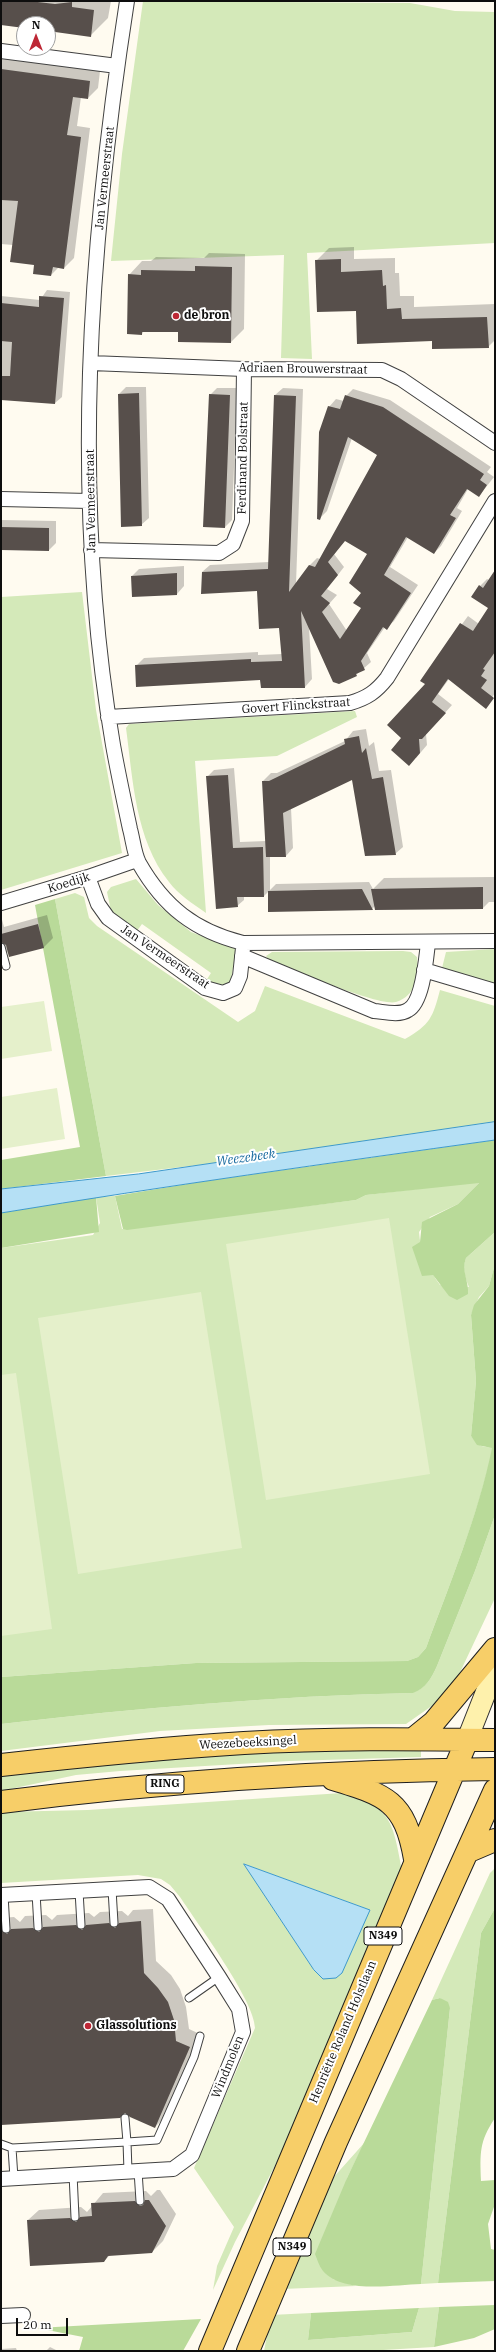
<!DOCTYPE html>
<html>
<head>
<meta charset="utf-8">
<style>
	body { margin:0 }
	#map { position:relative; width:496px; height:2352px; overflow:hidden; background:#fffbf0; font-family:"IBM Plex Serif",serif }
	canvas { display:block }
	.frame { position:absolute; inset:0; border:2px solid #0e0e0e; pointer-events:none }
	.north { position:absolute; left:16px; top:16px; width:40px; height:40px; box-sizing:border-box; background:#fff; border:1px solid #9f9f9f; border-radius:50%; rotate:0deg; font-size:11px; font-weight:700; line-height:16px; text-align:center; color:#0e0e0e }
	.north::after { content:''; display:block; margin:auto; width:14px; height:18px; background:#bd2735; clip-path:polygon(50% 0,100% 100%,50% 72%,0 100%) }
	.scale { position:absolute; left:16px; top:2318px; width:52px; height:18px; box-sizing:border-box; border:2px solid #0e0e0e; border-top:0; padding-left:5px; font-size:12px; line-height:14px; white-space:nowrap; color:#0e0e0e; -webkit-text-stroke:3px #fff; paint-order:stroke }
</style>
</head>
<body>
<div id="map">
<canvas width="496" height="2352"></canvas>
<div class="frame"></div>
<div class="north">N</div>
<div class="scale">20 m</div>
</div>
<script>
const ctx = document.querySelector('canvas').getContext('2d');
ctx.lineJoin = 'round';
function fill(path, color) { ctx.fillStyle = color; ctx.fill(path, 'evenodd'); }
function stroke(path, color, width, dash) { ctx.strokeStyle = color; ctx.lineWidth = width; ctx.lineCap = dash ? 'butt' : 'round'; ctx.setLineDash(dash || []); ctx.stroke(path); }
function drawText(font, color, halo, rows, align = 'center') {
  ctx.font = font + ' "IBM Plex Serif",serif'; ctx.lineWidth = 4; ctx.setLineDash([]); ctx.textBaseline = 'middle'; ctx.strokeStyle = halo; ctx.fillStyle = color; for (const [text, x, y, turn = 0] of rows) {
    ctx.save(); ctx.translate(x, y); ctx.rotate((+turn || 0) * Math.PI / 180); ctx.textAlign = isNaN(turn) ? turn : align; if (halo) ctx.strokeText(text, 0, 0); ctx.fillText(text, 0, 0); ctx.restore();
  }
}
const green = new Path2D(`
	M143 1 410 3 455 11 495 12V243L307 253 312 359 281 358 284 255 111 261 122 154Z
	M82 592 96 710 122 853 1 890V597Z
	M355 711 357 717 277 756 195 761 206 913C193 904 178 894 169 882 135 839 133 780 126 728L129 724Z
	M136 879 158 905 191 932 234 948 236 951 230 985 225 988 204 984 211 973 142 924 134 935 111 911 107 892 111 887Z
	M75 893 84 897 89 918 97 926 238 1022 255 1011 265 986 405 1039C430 1025 433 1017 440 990L495 1006V1122L224 1162 106 1176 55 899Z
	M495 949V984L454 973 441 972 446 952Z
	M403 951 411 952 417 957C419 976 416 996 396 1002 379 1007 289 968 269 960L266 956 272 952Z
	M476 1182 479 1183 458 1204 430 1217 419 1232C420 1250 429 1270 440 1285L469 1287C465 1278 462 1268 466 1258L495 1232V1264L489 1286 479 1297 471 1315 476 1381 471 1436C478 1445 481 1448 493 1447 478 1516 450 1583 426 1648L418 1657 407 1661 196 1663 1 1677V1248L93 1235 100 1223 96 1197 115 1196 122 1229 356 1200 366 1195Z
	M495 1515V1598L455 1683 436 1703 406 1724 269 1725 160 1731 1 1751V1724C138 1708 274 1696 412 1693 426 1688 431 1679 437 1666L475 1571Z
	M351 1749 421 1750V1757L290 1761 120 1771 76 1775 1 1791V1776C117 1761 234 1754 351 1749Z
	M342 1793C392 1806 393 1823 402 1870L290 2137 235 2242 213 2290 217 2266 234 2227 194 2168 255 2028C255 2001 197 1923 180 1897L170 1885 161 1879 138 1875 1 1883V1812L88 1810ZM244 1864 370 1910 323 1979 314 1970Z
	M495 1868V1908L481 1933 438 2283 421 2284 450 2008 440 1998 432 2000 490 1873Z
	M365 2142 347 2178 333 2279 356 2286 282 2289 324 2188Z
	M439 2307 434 2347 366 2351H264L271 2315 311 2313 308 2340 412 2332 419 2308Z`);
const forest = new Path2D(`
	M55 899 106 1176 1 1189V1160L80 1147 35 905Z
	M495 1140V1232L466 1258C461 1271 469 1281 468 1294L457 1300 449 1296 433 1275 422 1276 412 1247 420 1242 422 1222 458 1204 479 1183 366 1195 356 1200 127 1230 123 1229 115 1196 199 1182Z
	M96 1197 99 1232 1 1248V1213Z
	M495 1264V1515L475 1571 437 1666C431 1679 426 1688 413 1693 274 1696 138 1708 1 1724V1677L196 1663 407 1661 418 1657 426 1648C450 1583 478 1516 492 1448L477 1445 471 1436 476 1381 471 1315 474 1305 489 1286Z
	M495 1908V2118C479 2142 480 2153 481 2181L495 2180V2204L488 2224 491 2249 495 2250V2281L438 2283 481 1933Z
	M440 1998 448 2002 450 2008 421 2284C393 2285 343 2294 323 2271 319 2266 317 2259 315 2254L347 2178 432 2000Z
	M495 2305V2329L474 2338 434 2347 439 2307Z
	M419 2308 412 2332 308 2340 311 2313Z
	M201 2319 183 2351H79L83 2337 37 2328Z`);
const pitch = new Path2D(`
	M44 1001 52 1051 1 1059V1007Z
	M57 1088 65 1139 1 1149V1097Z
	M389 1218 430 1474 266 1500 226 1244Z
	M201 1292 242 1548 78 1574 38 1318Z
	M16 1373 52 1629 1 1636V1375Z`);
const water = new Path2D(`
	M495 1122V1140C330 1163 165 1186 1 1213V1189L138 1174Z
	M244 1864 370 1910 342 1973 336 1978 323 1979 314 1970Z`);
const shadow = new Path2D(`
	M1 1H111L108 18 90 36 48 30V24H24V27L1 24Z
	M1 58 100 71 98 88 88 98 81 97 77 126 90 128 74 258 64 268 59 267 51 275 13 245 1 244Z
	M354 247V259L395 258V273H399L400 296H414V307L495 304V340L488 347 433 340 357 310 316 261 329 248Z
	M209 253 245 254 244 329 231 342 179 331H144L142 334 129 275 142 261H151L156 257 204 258Z
	M47 290 70 292 62 397 55 403 1 399V296L40 300Z
	M126 387H146L149 518 141 525 119 394Z
	M217 388H237L232 520 225 527 210 395Z
	M283 388 303 389 296 584 310 565 317 558 320 559 378 455 352 438 327 511 320 518 329 407 336 399 344 401 346 396 353 389 390 400 491 467 487 472 494 477 479 496 468 489 457 508 462 511 441 546 434 553 408 537 390 567 418 585 394 621 386 628 385 627 367 653 371 662 356 675 309 627 312 679 305 687H262L261 679 136 666 144 658 258 652V655L282 654 280 627 258 590 202 572 210 565 269 562 275 395ZM345 540 368 554 362 592 363 608 347 631 329 604 337 595 327 589 344 567 334 554Z
	M1 520 56 521V543L49 550 1 549Z
	M184 566V586L177 594 132 576 139 569Z
	M495 572V693L491 699 449 679 438 694 452 705 426 734 427 745 416 758 403 738 426 684 421 680 468 616 479 624 489 607 480 586 487 579 489 580Z
	M366 729 369 746 374 742 379 771 391 770 403 847 395 854 352 779 291 808 293 848 286 856H270V890L276 884 369 882 373 889 384 878 495 877V902H489L483 908 375 906 372 909 269 891 264 896H244V900L237 906 207 777 214 770 234 768 240 842 266 841 263 781 271 773H277L345 741 353 731Z
	M47 915 53 938 44 947 8 952 1 960V916L4 927Z
	M153 1909 156 1961 171 1975 180 1989 186 2007 189 2029 202 2035 168 2114 155 2127 125 2112 1 2124V1918L14 1917 20 1922 25 1916 46 1915 52 1920 57 1915 89 1913 94 1917 100 1912 122 1911 128 1916 133 1910Z
	M157 2190H160L176 2214 163 2241 152 2252 111 2254 104 2261 28 2220 39 2210 81 2207 87 2212 103 2193 146 2191 151 2196Z
	M50 2347 58 2351H46Z
	M16 2348 17 2351H1V2349Z`);
const building = new Path2D(`
	M1 1H29L55 4 72 2V7L94 10 91 37 48 31V24H24V28L1 25Z
	M1 69 90 81 88 99 73 97 67 135 81 137 64 269 53 267 51 276 33 274 34 265 10 262 18 201 1 200Z
	M341 259V272L382 270 383 286 386 285 387 309 401 308 402 319 487 317 489 348 432 349V341L357 344 356 311 317 312 315 260Z
	M195 266 232 267 231 343 178 342V332H142V335L127 334 128 274 141 275V270L195 271Z
	M39 296 64 298 55 404 1 400V376H10L12 342 1 341V303L39 307Z
	M139 393 142 526 121 527 118 394Z
	M209 394 230 395 225 528 203 527Z
	M274 395 296 396 289 592 309 565 315 567 377 455 348 437 320 520 317 519 319 432 328 406 340 409 345 395 383 407 484 474 480 480 487 485 479 497 467 489 450 515 456 518 434 554 406 537 384 575 411 593 387 630 383 627 361 661 365 670 356 674 357 676 339 684 333 682 301 611 305 688H261L260 680 136 687 135 665 251 659V662L282 661 279 628 259 629 257 591 201 594 202 572 268 569ZM345 541 367 554 349 583 361 593 353 603 361 608 340 639 322 612 330 603 321 596 338 575 328 562Z
	M1 527 49 528V551L1 550Z
	M495 570V652L483 669 485 670 481 676 487 680 481 688 494 698 486 709 448 679 432 702 446 713 422 739H419L420 753 409 766 391 750 401 738 387 725 425 684 420 681 460 623 473 631 488 608 471 597 479 585 483 588Z
	M177 573V595L132 597 131 576Z
	M359 736 362 753 366 748 372 779 383 777 396 855 365 856 352 780 283 813 286 857H266L262 781H269L345 744 344 739Z
	M228 775 233 848 263 847 264 897H237L238 907 216 909 206 776Z
	M483 887V909L375 910 371 889Z
	M362 889 373 910 268 912V891Z
	M38 924 44 948 9 957 6 945 1 942V934Z
	M141 1921 144 1973 158 1988 168 2002 174 2020 176 2041 190 2047 155 2128 130 2117 125 2113 120 2118 1 2125V1929L7 1934 11 1929 33 1928 39 1932 43 1927 76 1925 82 1930 86 1925 109 1923 115 1928 119 1923Z
	M145 2200H149L166 2226 152 2253 108 2256 104 2262 30 2266 27 2220 70 2218 76 2222 80 2217 92 2216 91 2203 135 2201 140 2206 143 2205Z`);
const service = new Path2D(`
	M1 947 6 966
	M112 1889 114 1923
	M79 1891 81 1925
	M36 1893 38 1927
	M4 1895 6 1929
	M189 1998 219 1977
	M125 2118 127 2142 157 2140 194 2057 200 2036
	M1 2144 12 2148 14 2178
	M12 2148 127 2142 128 2171
	M138 2171 140 2201
	M73 2174 75 2217`);
const minor = new Path2D(`
	M127 1C89 246 71 499 113 745 118 773 124 801 130 829 133 840 134 853 139 863 164 907 195 931 243 943L495 941
	M1 51 117 66
	M91 363 244 369 382 370 401 379 495 443
	M1 499 89 501
	M91 550 219 553 233 544 242 521 244 369
	M108 717 350 703C367 698 376 692 387 678L495 501
	M88 877 98 904 108 918 205 988 223 993 235 988 240 976 243 948
	M1 903 88 877 137 860
	M242 956 374 1011C385 1012 399 1016 408 1010 423 1002 426 959 428 943
	M424 970 495 991
	M1 1895 149 1887 168 1899 219 1977 239 2009 243 2032 192 2155 173 2169 1 2179
	M1 2316 23 2315`);
const secondary = new Path2D(`
	M467 1740 495 1669`);
const primary = new Path2D(`
	M413 1739 434 1722 495 1649
	M1 1765C82 1756 163 1748 244 1743 328 1738 412 1739 495 1740
	M333 1779C386 1795 405 1801 415 1859
	M1 1802C165 1781 330 1771 495 1769
	M469 1851 495 1840
	M210 2351 467 1740
	M248 2351 336 2142 495 1790`);
const markers = [
	[176,316,4,"#bd2735"],
	[88,2026,4,"#bd2735"]
];
const shields = [
	[165,1784,38],
	[383,1936,38],
	[292,2247,38]
];
const shieldNames = [
	["RING",165,1784],
	["N349",383,1936],
	["N349",292,2247]
];
const streetNames = [
	["Jan Vermeerstraat",105,178,-84],
	["Adriaen Brouwerstraat",303,369,1],
	["Ferdinand Bolstraat",243,458,-89],
	["Jan Vermeerstraat",91,501,-91],
	["Govert Flinckstraat",296,706,-4],
	["Koedijk",69,883,-17],
	["Jan Vermeerstraat",165,957,34],
	["Weezebeeksingel",248,1743,-3],
	["Henriëtte Roland Holstlaan",343,2032,-67],
	["Windmolen",228,2067,-68]
];
const poiNames = [
	["de bron",184,316],
	["Glassolutions",96,2026]
];
const waterNames = [
	["Weezebeek",246,1158,-8]
];
fill(green, '#d4e9b9');
fill(forest, '#b9da99');
fill(pitch, '#e5f0cb');
fill(water, '#b5e0f5');
stroke(water, '#3d99cc', 1);
fill(shadow, '#0003');
fill(building, '#574f4b');
stroke(service, '#414141', 9);
stroke(minor, '#414141', 16);
stroke(secondary, '#303030', 22);
stroke(primary, '#1f1f1f', 24);
stroke(service, '#fff', 7);
stroke(minor, '#fff', 14);
stroke(secondary, '#fef1ac', 20);
stroke(primary, '#f7ce68', 22);
for (const [x, y, r, color] of markers) { const dot = new Path2D(); dot.arc(x, y, r, 0, 2 * Math.PI); ctx.fillStyle = color; ctx.fill(dot); stroke(dot, '#fff', 1.5); }
for (const [x, y, w] of shields) { const box = new Path2D(); box.roundRect(x - w / 2, y - 9, w, 18, 3); ctx.fillStyle = '#fff'; ctx.fill(box); stroke(box, '#0e0e0e', 1); }
drawText('bold 11px', '#0e0e0e', null, shieldNames);
drawText('12px', '#0e0e0e', '#fff', streetNames);
drawText('bold 12px', '#0e0e0e', '#fff', poiNames, 'left');
drawText('italic 13px', '#186a9f', '#fff', waterNames);
</script>
</body>
</html>
